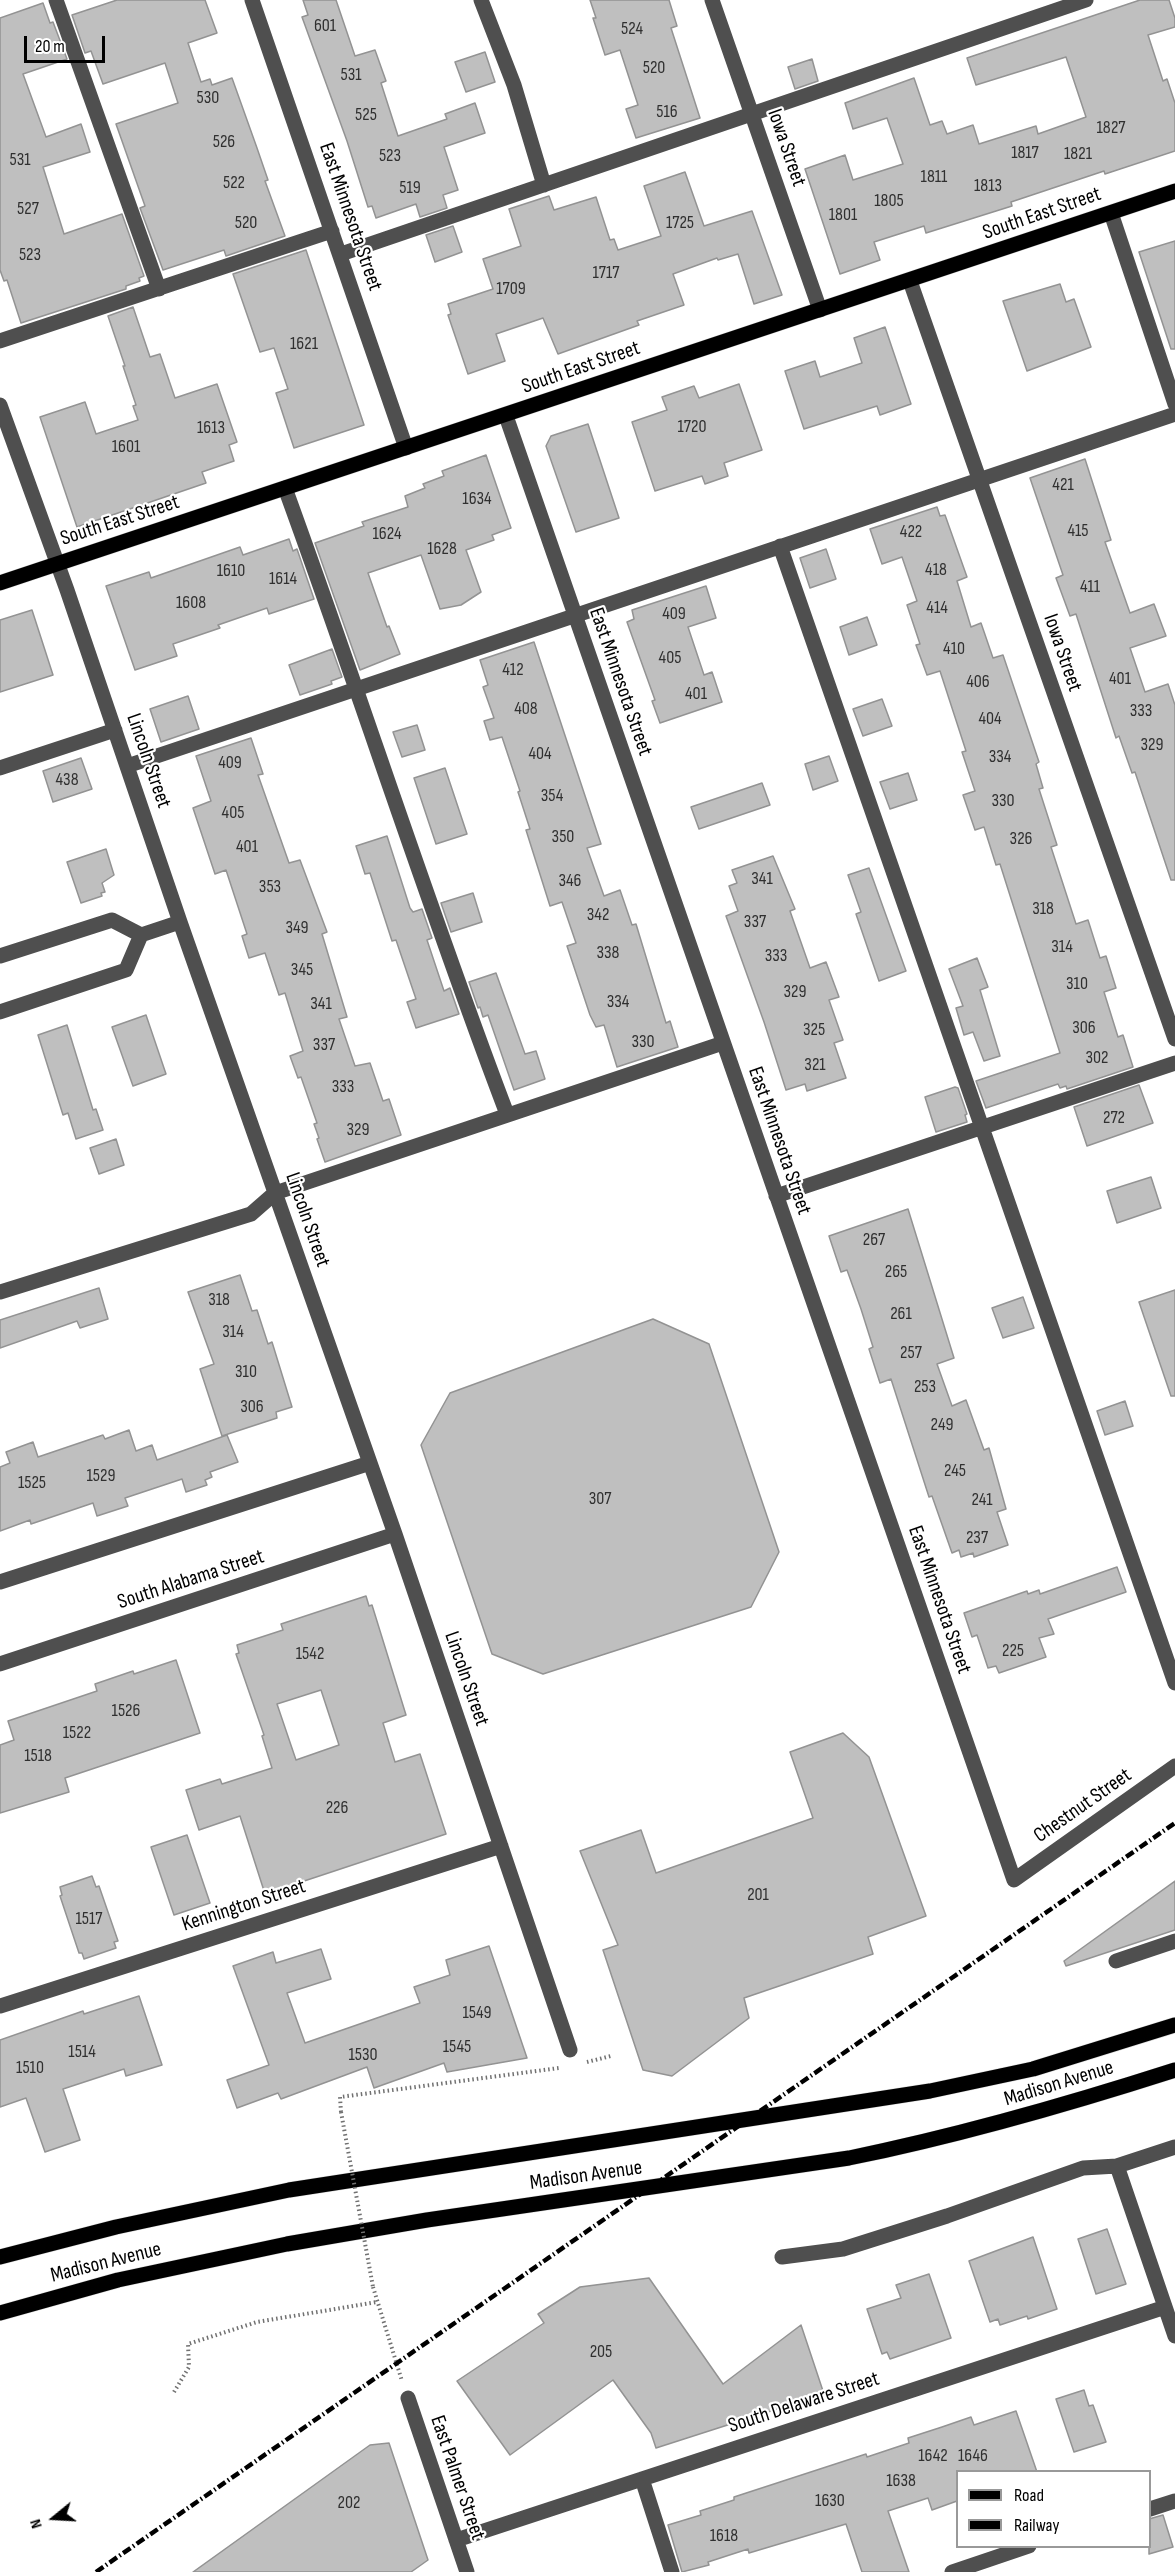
<!DOCTYPE html>
<html>
<head>
<meta charset="utf-8">
<style>
	body { margin:0 }
	#map { position:relative; width:1175px; height:2572px; overflow:hidden; background:#fff; font-family:"Sofia Sans Condensed",sans-serif }
	canvas { display:block }
	.legend { position:absolute; left:956px; top:2470px; width:195px; height:78px; box-sizing:border-box; background:#fff; border:2px solid #999; margin:0; padding:8px 10px; list-style:none; font-size:18px; color:#000 }
	.legend li { display:flex; align-items:center; gap:12px; height:30px }
	.legend b { width:30px; border:2px solid #999 }
	.north { position:absolute; left:24px; top:2488px; width:60px; height:60px; -webkit-text-stroke:4px #fff; paint-order:stroke; rotate:252deg; font-size:16px; font-weight:700; line-height:24px; text-align:center; color:#000 }
	.north::after { content:''; display:block; margin:auto; width:21px; height:27px; background:#000; clip-path:polygon(50% 0,100% 100%,50% 72%,0 100%) }
	.scale { position:absolute; left:24px; top:36px; width:81px; height:27px; box-sizing:border-box; border:3px solid #000; border-top:0; padding-left:8px; font-size:18px; line-height:21px; white-space:nowrap; color:#000; -webkit-text-stroke:4px #fff; paint-order:stroke }
</style>
</head>
<body>
<div id="map">
<canvas width="1175" height="2572"></canvas>
<ul class="legend">
<li><b style="height:8px;background:#000"></b>Road</li>
<li><b style="height:8px;background:#000"></b>Railway</li>
</ul>
<div class="north">N</div>
<div class="scale">20 m</div>
</div>
<script>
const ctx = document.querySelector('canvas').getContext('2d');
ctx.lineJoin = 'round';
function fill(path, color) { ctx.fillStyle = color; ctx.fill(path, 'evenodd'); }
function stroke(path, color, width, dash) { ctx.strokeStyle = color; ctx.lineWidth = width; ctx.lineCap = dash ? 'butt' : 'round'; ctx.setLineDash(dash || []); ctx.stroke(path); }
function drawText(font, color, halo, rows, align = 'center') {
  ctx.font = font + ' "Sofia Sans Condensed",sans-serif'; ctx.lineWidth = 4.5; ctx.setLineDash([]); ctx.textBaseline = 'middle'; ctx.strokeStyle = halo; ctx.fillStyle = color; for (const [text, x, y, turn = 0] of rows) {
    ctx.save(); ctx.translate(x, y); ctx.rotate((+turn || 0) * Math.PI / 180); ctx.textAlign = isNaN(turn) ? turn : align; if (halo) ctx.strokeText(text, 0, 0); ctx.fillText(text, 0, 0); ctx.restore();
  }
}
const building = new Path2D(`
	M117 0H205L217 33 188 43 201 82 210 79 212 85 232 78 257 148 268 180 265 181 285 236 226 256 224 250 163 270 140 208 145 206 116 124 178 103 165 63 103 84 91 51 85 53 72 15Z
	M303 0H336L355 56 375 50 386 81 381 83 398 136 447 119 445 114 475 103 485 133 444 147 458 190 443 195 447 208 420 217 416 204 376 218 372 206 368 207 347 141 302 17 308 15Z
	M590 0H669L677 26 671 28 700 118 636 138 626 109 638 105 620 50 605 55 593 18H596Z
	M1140 0H1169L1175 18V27L1148 35 1163 81 1167 79 1175 103V151L1105 174 1104 171 1011 202 1012 206 926 233 924 226 874 242 880 260 840 274 805 169 845 155 853 180 903 164 887 118 853 129 845 103 914 78 930 125 942 121 947 134 973 125 979 144 1036 126 1038 134 1086 117 1066 57 976 85 967 58Z
	M43 3 50 23 53 22 67 59 23 74 46 137 81 124 90 152 43 167 64 234 122 214 144 276 139 278 140 281 126 286V289L21 323 7 280 4 281 0 270V18Z
	M485 52 495 82 466 92 455 62Z
	M812 59 818 81 795 89 788 67Z
	M685 172 704 226 752 211 782 295 754 304 738 254 718 260 717 258 673 274 684 305 637 321 639 325 558 354 543 318 496 334 505 361 468 374 448 315 451 314 448 304 493 289 483 259 521 246 509 209 549 196 554 210 596 197 610 240 614 239 618 250 661 236 644 186Z
	M453 226 462 252 435 262 426 235Z
	M1175 241V349H1171L1139 252Z
	M306 250 364 425 294 448 276 393 288 389 274 348 260 352 233 274Z
	M1060 284 1066 302 1074 299 1091 347 1027 371 1003 301Z
	M133 307 150 357 160 354 175 398 217 384 237 442 229 445 234 461 202 472 206 483 77 527 40 417 85 402 96 434 138 420 133 406 136 405 123 366H125L108 316Z
	M885 327 911 404 880 415 877 406 804 429 785 371 815 361 820 377 862 363 854 338Z
	M739 384 762 450 724 463 728 476 705 484 702 476 655 491 632 422 667 410 662 397 694 386 699 398Z
	M588 424 619 518 576 532 546 446 551 436Z
	M486 455 511 528 492 535 494 540 466 550 481 592 461 605 440 609 421 555 368 573 387 627 389 626 400 654 360 670 315 543 364 526 362 522 408 507 405 496 425 488 423 484 444 476 442 471Z
	M1085 459 1111 540 1105 542 1130 613 1154 604 1166 636 1130 648 1145 692 1168 684 1175 705V880H1171L1135 772 1132 773 1119 736 1116 738 1076 614 1070 616 1056 578 1063 575 1030 478Z
	M937 507 940 516 945 515 967 577 957 581 971 627 981 623 993 658 1003 655 1039 762 1036 764 1043 788 1039 789 1057 845 1051 847 1076 924 1088 920 1100 958 1106 956 1116 988 1104 992 1118 1037 1123 1035 1133 1067 1067 1089 1066 1086 1060 1088 1058 1084 986 1108 976 1081 1060 1053 1000 864 996 865 984 827 975 830 963 795 975 791 962 752 966 751 940 671 927 675 916 645 920 644 907 605 917 601 902 557 882 564 870 529Z
	M289 539 293 551 297 549 314 599 269 614 267 608 218 625 220 628 173 644 177 656 135 670 106 586 149 572 151 578 240 547 243 555Z
	M826 549 836 579 810 588 800 558Z
	M706 586 716 618 688 627 704 675 712 672 722 702 660 723 652 701 655 700 627 622 634 619 632 610Z
	M32 610 53 675 0 692V620Z
	M867 617 877 645 849 655 840 627Z
	M534 642 601 844 587 848 604 896 620 890 632 925 636 924 666 1023 670 1021 678 1047 617 1067 604 1025 596 1027 590 1015 567 946 576 943 562 902 550 906 526 830 530 829 518 792 520 791 502 737 490 740 484 721 494 718 483 687 488 685 480 660Z
	M332 649 342 677 331 681 332 684 300 695 289 665Z
	M188 696 199 729 161 742 150 709Z
	M882 699 892 726 863 736 853 709Z
	M417 725 425 750 402 757 393 732Z
	M251 738 263 774 258 775 289 863 300 860 327 932 322 934 347 1017 339 1019 355 1066 370 1063 383 1101 389 1099 401 1135 325 1162 317 1139 319 1138 314 1124 317 1123 301 1077 298 1078 290 1056 303 1051 285 993 279 995 265 953 249 958 242 936 247 934 226 870 215 874 193 808 211 801 196 756Z
	M829 756 838 781 813 790 805 764Z
	M81 758 92 789 53 802 43 771Z
	M445 768 467 834 436 844 414 778Z
	M908 773 917 800 890 809 880 782Z
	M762 783 770 805 699 829 691 807Z
	M387 836 410 908 413 912 422 909 432 938 427 940 444 991 450 988 459 1014 416 1028 407 1002 416 999 396 940 392 941 370 873 365 874 356 846Z
	M106 849 114 875 102 883 105 892 101 893 102 896 81 903 67 862Z
	M773 856 795 909 790 911 810 968 826 962 839 997 829 1000 843 1040 834 1043 846 1078 807 1091 805 1084 786 1090 764 1022 726 916 738 911 729 886 737 883 732 870Z
	M869 868 906 971 879 981 856 914 861 912 848 875Z
	M473 893 482 922 451 932 441 903Z
	M977 958 988 987 980 990 1000 1056 984 1061 973 1032 964 1035 956 1008 963 1006 949 969Z
	M496 973 525 1054 536 1051 545 1079 514 1090 488 1015 483 1017 480 1007 478 1008 469 982Z
	M146 1015 166 1074 133 1086 112 1027Z
	M67 1025 93 1110 96 1109 103 1130 76 1139 68 1113 63 1115 38 1035Z
	M1139 1085 1153 1123 1087 1146 1074 1107Z
	M955 1087 958 1088 967 1114 965 1115 967 1122 936 1132 925 1097Z
	M116 1139 124 1165 99 1174 90 1148Z
	M1151 1177 1161 1208 1117 1223 1107 1191Z
	M908 1209 954 1358 937 1364 952 1406 966 1400 984 1450 989 1448 1006 1509 997 1512 1008 1545 974 1557 973 1553 961 1557 959 1550 952 1553 932 1496 929 1497 891 1379 880 1383 869 1349 873 1347 861 1309 847 1270 841 1272 829 1236Z
	M240 1275 252 1311 257 1310 268 1344 272 1342 292 1407 276 1412 277 1418 222 1436 200 1369 214 1364 188 1292Z
	M99 1288 108 1319 80 1328 77 1321 0 1348V1320Z
	M1175 1290V1396H1171L1139 1302Z
	M1023 1297 1034 1328 1003 1338 992 1308Z
	M653 1319 709 1344 779 1552 751 1607 543 1674 492 1654 421 1445 450 1393Z
	M1125 1401 1133 1426 1105 1435 1097 1411Z
	M129 1430 136 1451 152 1445 157 1460 227 1435 238 1462 210 1472 212 1477 205 1480 207 1485 186 1492 182 1479 125 1498 128 1506 97 1516 93 1503 31 1524 30 1520 0 1531V1467L10 1463 6 1452 33 1442 38 1457 103 1435 105 1439Z
	M1117 1567 1126 1592 1048 1619 1054 1634 1039 1638 1046 1657 999 1673 996 1666 988 1668 977 1635 972 1637 964 1613 1027 1591 1028 1594 1039 1590 1040 1594Z
	M366 1596 369 1606 372 1605 406 1715 383 1723 395 1762 420 1754 446 1834 265 1894 240 1816 199 1830 186 1790 220 1779 222 1784 272 1768 262 1736 264 1735 236 1654 239 1653 237 1645 283 1630 281 1624ZM321 1690 339 1745 296 1760 277 1704Z
	M176 1660 200 1733 65 1778 69 1792 0 1813V1745L14 1740 8 1721 97 1691 95 1684 133 1671 134 1674Z
	M843 1733 869 1757 926 1916 868 1937 873 1954 744 1998 749 2018 672 2076 643 2070 603 1950 618 1945 580 1851 641 1830 656 1873 813 1818 790 1752Z
	M187 1835 210 1903 174 1915 151 1847Z
	M92 1876 96 1887 99 1886 118 1941 114 1942 116 1948 84 1959 82 1953H79L60 1896 62 1895 60 1887Z
	M1175 1881V1930L1066 1966 1064 1961Z
	M489 1946 527 2058 447 2072 444 2063 374 2088 367 2067 281 2099 278 2093 237 2108 227 2080 269 2065 233 1966 273 1952 276 1963 321 1949 331 1979 287 1993 305 2043 420 2003 414 1987 450 1975 446 1960Z
	M139 1996 162 2065 126 2076 124 2069 63 2089 80 2140 45 2152 26 2098 0 2107V2040L83 2011 84 2014Z
	M1107 2229 1126 2284 1096 2294 1078 2239Z
	M1033 2237 1057 2309 1028 2319 1027 2316 1000 2325 998 2319 990 2322 969 2261Z
	M929 2274 951 2338 890 2359 887 2352 882 2354 867 2309 901 2298 896 2285Z
	M649 2278 723 2384 801 2325 824 2394 656 2448 651 2433 613 2380 510 2455 457 2381 544 2323 538 2314 580 2287Z
	M1084 2390 1089 2406 1093 2405 1106 2442 1074 2452 1056 2399Z
	M1016 2411 1037 2472H957V2501L932 2510 928 2498 888 2511 909 2572H862L846 2524 749 2553 748 2549 708 2562 709 2565 682 2572 668 2525 701 2515 700 2511 734 2500V2497L866 2454 867 2457 909 2443 908 2438 942 2427 971 2417 974 2425Z
	M389 2443 428 2560 411 2572H193L370 2445Z
	M1163 2515 1173 2547 1149 2554V2519Z`);
const path = new Path2D(`
	M587 2062 611 2056
	M341 2112 340 2097 559 2068
	M373 2287 402 2381
	M174 2392 189 2367 188 2344 257 2322 377 2302`);
const minor = new Path2D(`
	M56 0 159 289
	M252 0 406 448
	M481 0 514 85 544 185
	M712 0 820 310
	M1111 213 1175 404
	M341 254 1086 0
	M910 281 1175 1039
	M0 341 332 231
	M0 405 67 590 180 922 395 1534 570 2050
	M506 416 1014 1880 1175 1766
	M285 488C361 696 428 907 507 1114
	M780 546 1175 1683
	M127 766 1175 414
	M0 768 115 730
	M0 956 112 920 141 935 180 922
	M0 1012 126 970 141 935
	M776 1196 1175 1063
	M0 1292 251 1214 275 1193 723 1043
	M0 1582 370 1463
	M0 1664 395 1534
	M1116 1961 1175 1941
	M0 2006 501 1846
	M1117 2166 1175 2336
	M782 2257 843 2249 947 2216 1083 2168 1117 2166 1175 2147
	M408 2398 467 2572
	M642 2479 672 2572
	M1150 2509 1175 2501
	M456 2540 1165 2307
	M952 2572 1029 2546`);
const major = new Path2D(`
	M0 583 1175 191
	M0 2257 116 2227 289 2190 930 2091 1033 2069 1175 2025
	M0 2313 118 2280 287 2244 427 2220 849 2158C962 2135 1066 2105 1175 2070`);
const rail = new Path2D(`
	M96 2572 1175 1823`);
const pathBridge = new Path2D(`
	M341 2112 373 2287`);
const numberNames = [
	["601",325,26],
	["524",632,29],
	["520",654,68],
	["531",351,75],
	["530",208,98],
	["516",667,112],
	["525",366,115],
	["1827",1111,128],
	["526",224,142],
	["1817",1025,153],
	["1821",1078,154],
	["523",390,156],
	["531",20,160],
	["1811",934,177],
	["522",234,183],
	["1813",988,186],
	["519",410,188],
	["1805",889,201],
	["527",28,209],
	["1801",843,215],
	["520",246,223],
	["1725",680,223],
	["523",30,255],
	["1717",606,273],
	["1709",511,289],
	["1621",304,344],
	["1720",692,427],
	["1613",211,428],
	["1601",126,447],
	["421",1063,485],
	["1634",477,499],
	["415",1078,531],
	["422",911,532],
	["1624",387,534],
	["1628",442,549],
	["418",936,570],
	["1610",231,571],
	["1614",283,579],
	["411",1090,587],
	["1608",191,603],
	["414",937,608],
	["409",674,614],
	["410",954,649],
	["405",670,658],
	["412",513,670],
	["401",1120,679],
	["406",978,682],
	["401",696,694],
	["408",526,709],
	["333",1141,711],
	["404",990,719],
	["329",1152,745],
	["404",540,754],
	["334",1000,757],
	["409",230,763],
	["438",67,780],
	["354",552,796],
	["330",1003,801],
	["405",233,813],
	["350",563,837],
	["326",1021,839],
	["401",247,847],
	["341",762,879],
	["346",570,881],
	["353",270,887],
	["318",1043,909],
	["342",598,915],
	["337",755,922],
	["349",297,928],
	["314",1062,947],
	["338",608,953],
	["333",776,956],
	["345",302,970],
	["310",1077,984],
	["329",795,992],
	["334",618,1002],
	["341",321,1004],
	["306",1084,1028],
	["325",814,1030],
	["330",643,1042],
	["337",324,1045],
	["302",1097,1058],
	["321",815,1065],
	["333",343,1087],
	["272",1114,1118],
	["329",358,1130],
	["267",874,1240],
	["265",896,1272],
	["318",219,1300],
	["261",901,1314],
	["314",233,1332],
	["257",911,1353],
	["310",246,1372],
	["253",925,1387],
	["306",252,1407],
	["249",942,1425],
	["245",955,1471],
	["1529",101,1476],
	["1525",32,1483],
	["307",600,1499],
	["241",982,1500],
	["237",977,1538],
	["225",1013,1651],
	["1542",310,1654],
	["1526",126,1711],
	["1522",77,1733],
	["1518",38,1756],
	["226",337,1808],
	["201",758,1895],
	["1517",89,1919],
	["1549",477,2013],
	["1545",457,2047],
	["1514",82,2052],
	["1530",363,2055],
	["1510",30,2068],
	["205",601,2352],
	["1642",933,2456],
	["1646",973,2456],
	["1638",901,2481],
	["1630",830,2501],
	["202",349,2503],
	["1618",724,2536]
];
const streetNames = [
	["Iowa Street",786,148,71],
	["South East Street",1042,214,-19],
	["East Minnesota Street",350,217,71],
	["South East Street",581,368,-19],
	["South East Street",120,521,-18],
	["Iowa Street",1062,653,71],
	["East Minnesota Street",620,682,71],
	["Lincoln Street",148,761,71],
	["East Minnesota Street",779,1141,71],
	["Lincoln Street",307,1220,71],
	["South Alabama Street",191,1580,-18],
	["East Minnesota Street",939,1600,71],
	["Lincoln Street",466,1679,71],
	["Chestnut Street",1083,1806,-35],
	["Kennington Street",244,1906,-18],
	["Madison Avenue",1059,2084,-17],
	["Madison Avenue",586,2176,-8],
	["Madison Avenue",106,2263,-14],
	["South Delaware Street",804,2403,-18],
	["East Palmer Street",457,2478,71]
];
fill(building, '#bfbfbf');
stroke(building, '#939393', 1.5);
stroke(major, '#dbdbdb', 16);
stroke(path, '#717171', 4, [1.5, 3]);
stroke(minor, '#4f4f4f', 15);
stroke(major, '#000', 15);
stroke(rail, '#000', 4.5, [9, 3, 1.5, 3]);
stroke(pathBridge, '#717171', 4, [1.5, 3]);
drawText('18px', '#303030', null, numberNames);
drawText('21px', '#000', '#fff', streetNames);
</script>
</body>
</html>
